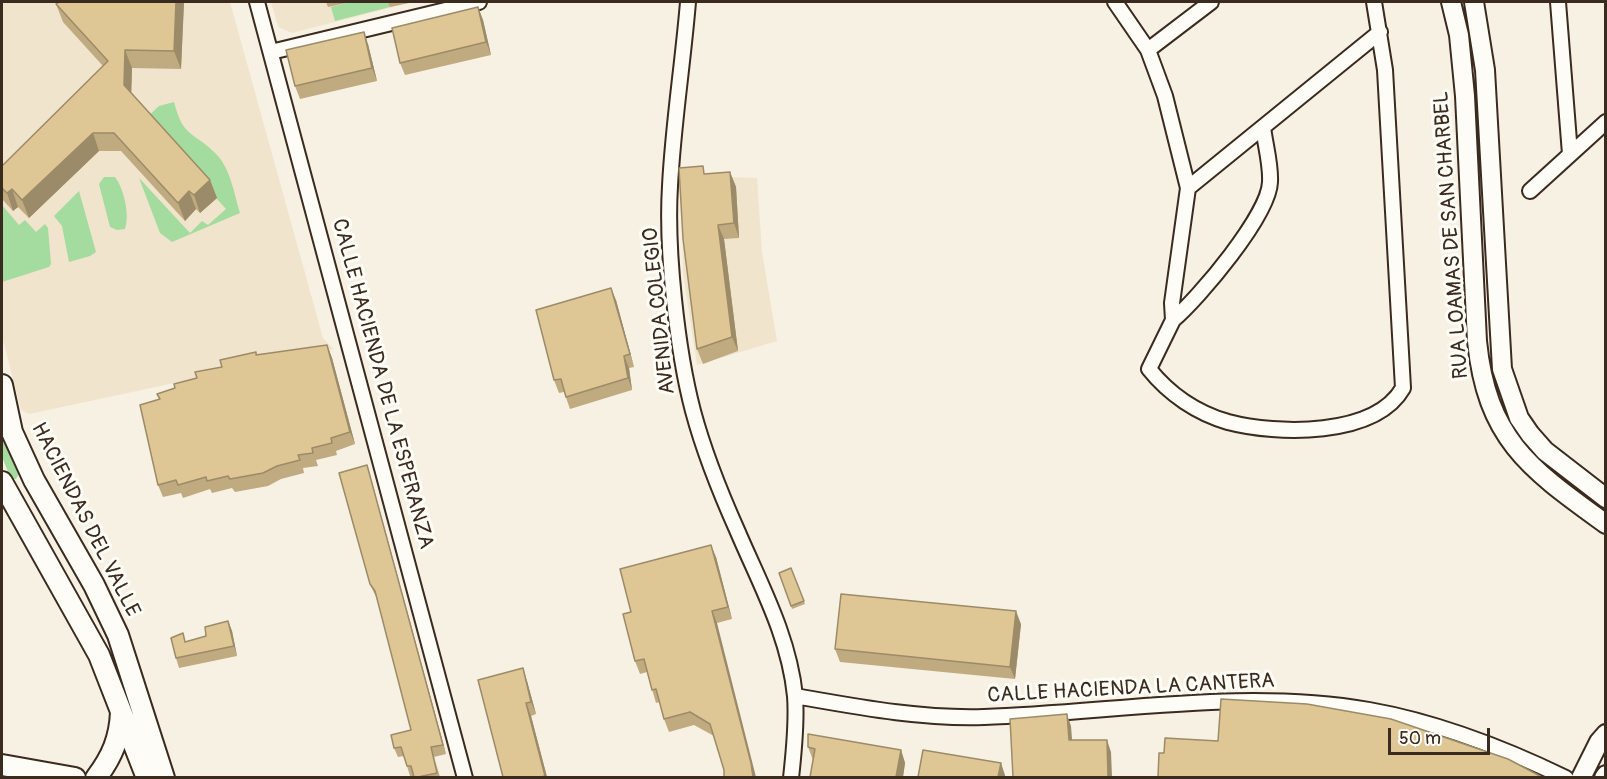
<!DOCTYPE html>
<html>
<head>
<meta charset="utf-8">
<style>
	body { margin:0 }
	#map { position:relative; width:1607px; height:779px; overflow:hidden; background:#f7f1e3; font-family:Pangolin,sans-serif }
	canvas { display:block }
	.frame { position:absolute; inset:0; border:3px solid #3b2a1e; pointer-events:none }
	.scale { position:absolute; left:1388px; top:728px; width:102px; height:27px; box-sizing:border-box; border:3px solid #3b2a1e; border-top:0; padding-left:8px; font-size:18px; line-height:21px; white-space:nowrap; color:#3b2a1e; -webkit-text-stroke:4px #fdfcf7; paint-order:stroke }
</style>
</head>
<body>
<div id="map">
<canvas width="1607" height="779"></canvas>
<div class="frame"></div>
<div class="scale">50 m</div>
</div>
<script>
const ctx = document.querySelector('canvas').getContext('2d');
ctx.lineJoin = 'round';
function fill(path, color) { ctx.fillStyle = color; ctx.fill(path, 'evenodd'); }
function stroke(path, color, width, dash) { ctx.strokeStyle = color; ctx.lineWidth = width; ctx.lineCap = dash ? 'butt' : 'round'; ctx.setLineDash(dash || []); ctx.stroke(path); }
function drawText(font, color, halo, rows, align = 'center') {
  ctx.font = font + ' Pangolin,sans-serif'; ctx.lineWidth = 6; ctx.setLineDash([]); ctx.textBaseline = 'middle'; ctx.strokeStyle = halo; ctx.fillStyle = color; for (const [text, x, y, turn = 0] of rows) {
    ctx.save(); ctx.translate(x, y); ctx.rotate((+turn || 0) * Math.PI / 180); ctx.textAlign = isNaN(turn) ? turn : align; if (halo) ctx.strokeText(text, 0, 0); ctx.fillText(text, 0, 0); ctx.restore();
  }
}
const built = new Path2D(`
	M2 2H230L323 338 334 349 29 414 21 410 2 336Z
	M271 2H409V3L292 33 278 27Z
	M681 175 757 178 762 252 777 341 697 365 683 273Z`);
const green = new Path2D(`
	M351 2H389L390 7 335 21 331 7Z
	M174 102C183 137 192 131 214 152 230 166 234 193 240 213L172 242 160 233 139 178 190 233 202 221 208 225 226 209 145 119 159 106Z
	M104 177H115C124 189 130 215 125 229L117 230 110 227 99 184Z
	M79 191 96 252 90 256 69 262 62 226 54 216Z
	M2 205 19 225 25 220 36 232 45 224 48 228 51 264 49 267 2 282Z
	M2 429 19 474 16 479H11L2 457Z`);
const minor = new Path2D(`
	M257 2 465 778
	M688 2C683 63 673 125 670 186 666 249 677 350 693 411 704 452 720 492 737 530 760 584 789 636 795 696 797 722 794 751 791 778
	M1115 2 1148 50 1165 96 1188 188 1172 303 1173 320 1149 369C1169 394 1197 413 1228 422 1277 435 1375 437 1403 388L1385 70 1374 2
	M1558 2 1570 154
	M1148 50 1211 2
	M271 52 479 2
	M1188 188 1380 32
	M1530 191 1606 122
	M1173 320C1199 298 1269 215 1270 182 1271 164 1265 144 1263 127
	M795 696C858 707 920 719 984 717 1112 713 1241 688 1369 710 1437 722 1504 748 1566 778`);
const tertiary = new Path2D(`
	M1451 2 1459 35 1465 96 1477 341C1487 440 1530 469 1606 524
	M1474 2 1485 70 1502 369 1519 418 1530 434 1545 451 1606 498
	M1581 778 1599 742 1606 734
	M1604 778 1606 775`);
const secondary = new Path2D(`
	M2 385 12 432 34 480 94 585 118 635 164 778
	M2 482 99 655 147 778
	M2 765 75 778
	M96 778C112 757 120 738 121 712`);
const wall = new Path2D(`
	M59 2H184L181 69 132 68 131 93 210 180 217 198 200 213 196 209 185 221 121 151H99L29 218 18 207 13 211 2 199V166L103 66 63 22 56 4Z
	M326 2H351L328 7Z
	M388 2H409V3L390 7Z
	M478 7 483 20 491 55 405 75 400 63Z
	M368 44 377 81 300 99 295 86Z
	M730 172 736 187 739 238 724 239 738 351 703 364 697 349 706 174Z
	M616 300 634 367 629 368 632 390 570 409 564 392 559 393 554 380Z
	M327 345 332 358 355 444 336 451 337 455 316 460 318 466 303 468 304 473 281 479 268 486 235 492 232 488 212 493 210 489 183 498 181 493 163 497 158 485 159 399 157 394 175 388 256 352 257 355Z
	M367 465 370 475 446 754 434 757 440 777H414V776H410L404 756 398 757 394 748 411 730 377 598 374 593 370 584Z
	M716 557 732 619 717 623 724 770 714 736 694 725 669 732 664 719 660 702 656 703 647 672 640 674 635 661 631 612Z
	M791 568 805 604 792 609 779 573Z
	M228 621 232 631 237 656 179 668 176 658 186 642 206 636Z
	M1021 624 1015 679 840 662 835 649Z
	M527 681 536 714 531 716 547 777H503Z
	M808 747 901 750 905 763 903 777H810L813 760Z`);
const shadedWall = new Path2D(`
	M176 2H184L181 69 174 51Z
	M478 7 483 20 491 55 486 42Z
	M364 32 368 44 377 81 372 68Z
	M125 50 132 68 131 103 124 85Z
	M93 133 99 151 29 218 22 200Z
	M730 172 736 187 739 238 734 223Z
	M210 180 217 198 200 213 194 195Z
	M12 189 18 207 13 211 7 193Z
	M189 191 196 209 185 221 178 203Z
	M718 225 724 239 738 351 732 337Z
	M611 288 616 300 634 367 630 354Z
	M327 345 332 358 355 444 350 432Z
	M624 356 629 368 632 390 628 378Z
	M367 465 370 475 446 754 443 745Z
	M711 545 716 557 732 619 728 607Z
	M712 611 717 623 756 777H753Z
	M1016 611 1021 624 1015 679 1010 667Z
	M228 621 232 631 237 656 234 646Z
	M523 668 527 681 536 714 531 702Z
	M526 703 531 716 547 777 545 776Z
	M1067 714 1071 726 1073 752 1069 740Z
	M1107 740 1111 752 1112 777H1108Z
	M901 750 905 763 903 777H896Z
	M1001 763 1005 775V777H998Z`);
const building = new Path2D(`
	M59 2H176L174 51 125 50 124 85 210 180 194 195 189 191 178 203 114 133H93L22 200 12 189 7 193 2 188V166L108 61 56 4Z
	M478 7 486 42 400 63 392 28Z
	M364 32 372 68 295 86 286 50Z
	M703 166 704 174 730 172 734 223 718 225 732 337 697 349 683 239 679 168Z
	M611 288 630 354 624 356 628 378 566 397 561 379 554 380 536 310Z
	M327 345 350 432 331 438 332 443 312 448 313 453 298 455 300 460 277 466 263 473 230 479 228 476 207 481 206 477 178 485 176 480 158 485 140 405 160 399 157 394 175 388 174 384 197 378 195 372 222 367 220 360 256 352V355Z
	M367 465 443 745 431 747 437 773 418 777H414L411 766H407L401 747 394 748 391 735 411 730 375 591 370 584 339 473Z
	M711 545 728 607 712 611 751 763 753 777H724V770L710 724 690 712 664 719 656 689 652 690 644 659 635 661 623 614 631 612 620 569Z
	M791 568 804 601 791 606 779 573Z
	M841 594 1016 611 1010 667 835 649Z
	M228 621 234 646 176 658 171 638 183 633 185 642 206 636 205 627Z
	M523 668 531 702 526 703 545 776 541 777H503L478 680Z
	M1221 699 1307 704 1391 719 1508 759 1542 777H1158L1159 753H1164L1165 738 1218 741Z
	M1067 714 1069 740H1107L1108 777H1013L1010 719Z
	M808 734 901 750 896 777H810L815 749 808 747Z
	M923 750 1001 763 998 777H918Z`);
const streetNames = [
	["RUA LOAMAS DE SAN CHARBEL",1452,235,-94],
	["AVENIDA COLEGIO",660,311,-96],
	["CALLE HACIENDA DE LA ESPERANZA",382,384,75],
	["HACIENDAS DEL VALLE",85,520,63],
	["CALLE HACIENDA LA CANTERA",1131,689,-3]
];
fill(built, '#f0e4cc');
fill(green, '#a4db9f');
stroke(minor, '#3b2a1e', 18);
stroke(tertiary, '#3b2a1e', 22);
stroke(secondary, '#3b2a1e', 24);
stroke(minor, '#fdfcf7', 14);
stroke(tertiary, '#fdfcf7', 18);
stroke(secondary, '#fdfcf7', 20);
fill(wall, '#c0aa80');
fill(shadedWall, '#9c8b68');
fill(building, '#dfc695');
stroke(building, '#9c8b68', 1.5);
drawText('21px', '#3b2a1e', '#fdfcf7', streetNames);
</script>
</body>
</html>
